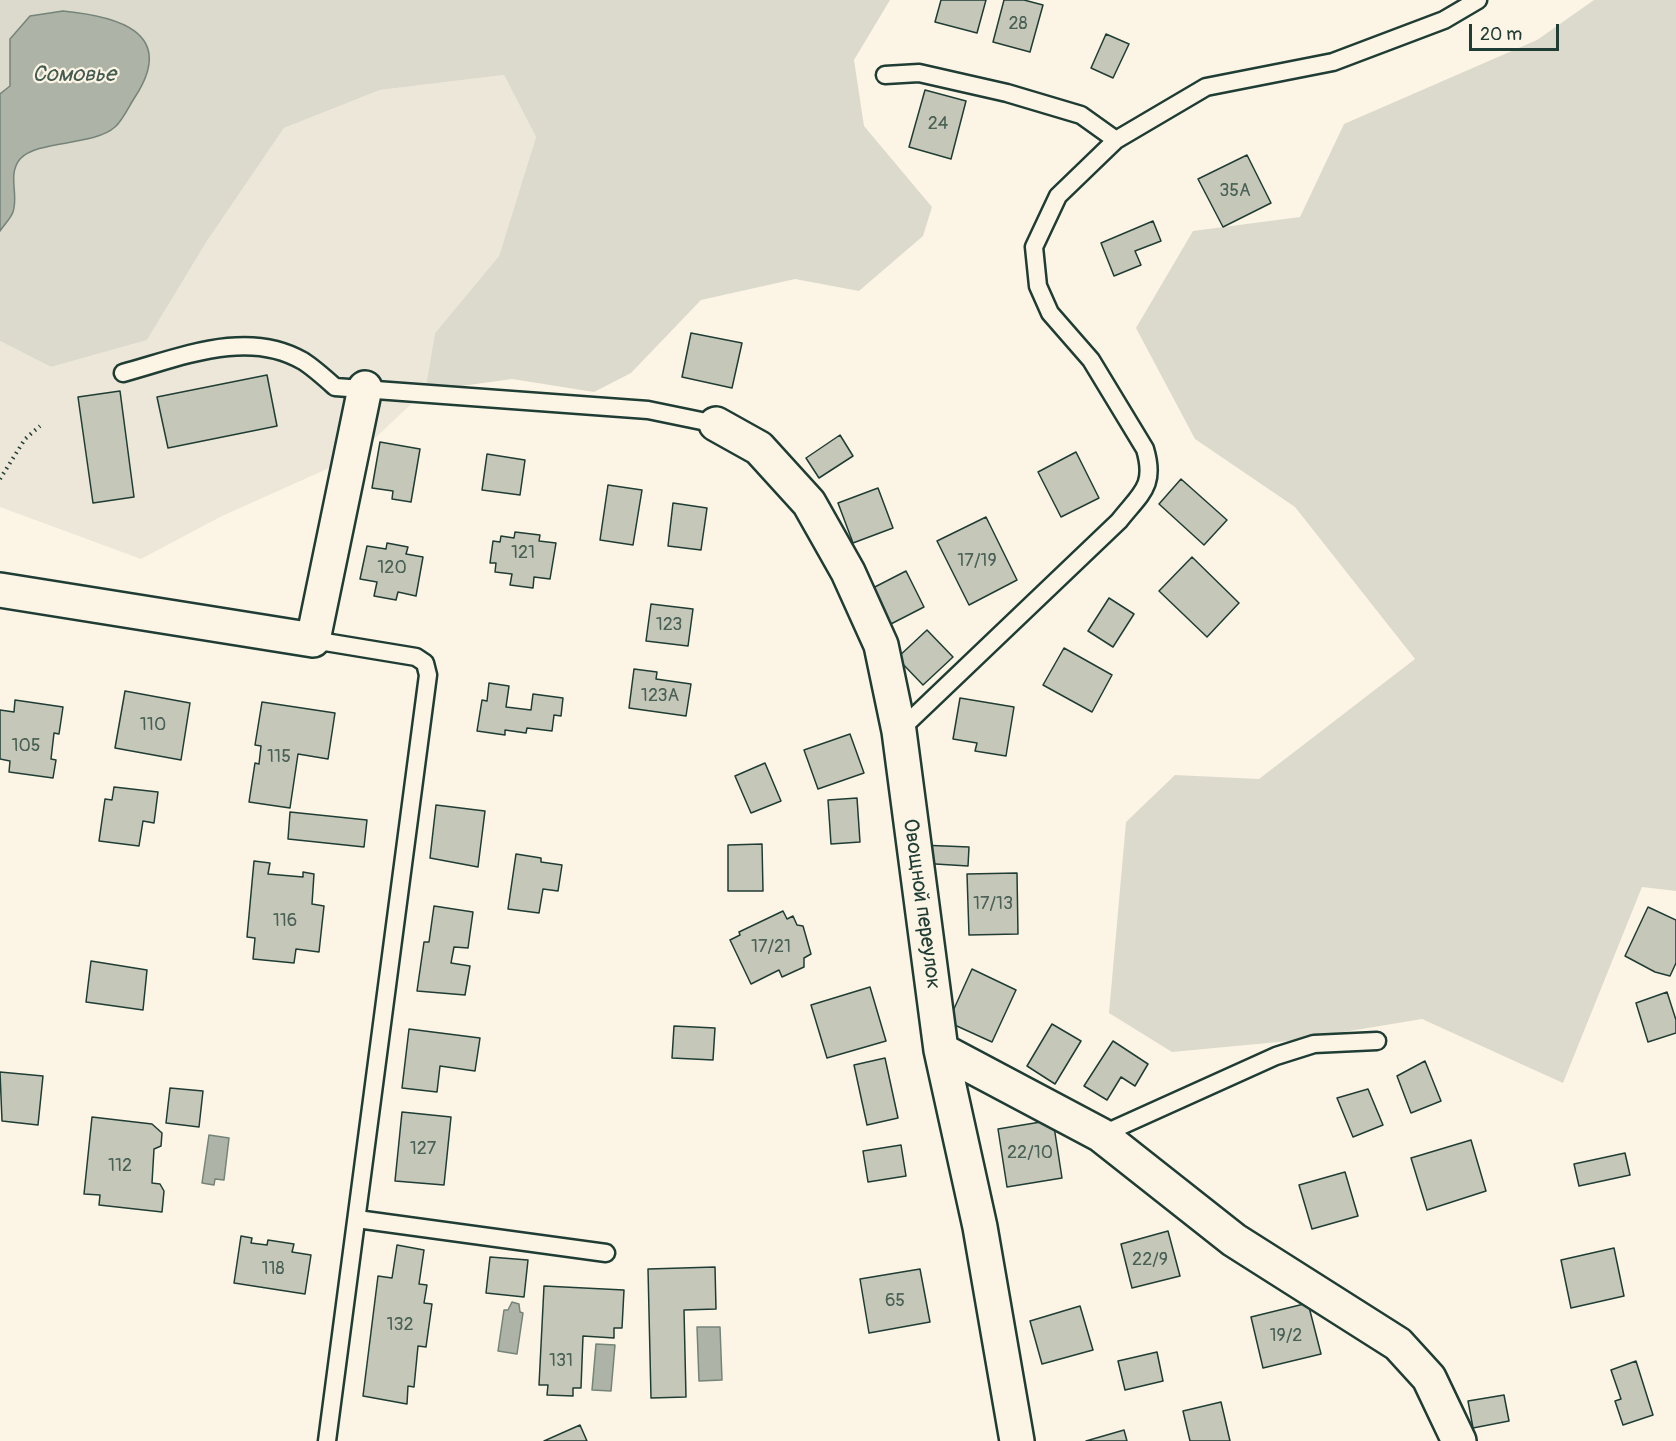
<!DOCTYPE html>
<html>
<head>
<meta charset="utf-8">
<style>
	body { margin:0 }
	#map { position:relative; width:1676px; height:1441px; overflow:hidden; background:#fcf5e5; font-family:Pangolin,sans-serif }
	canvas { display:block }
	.scale { position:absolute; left:1469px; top:24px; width:90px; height:27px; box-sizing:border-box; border:3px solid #1f3d34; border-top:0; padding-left:8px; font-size:18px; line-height:21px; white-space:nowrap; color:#1f3d34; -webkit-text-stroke:4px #fcf5e5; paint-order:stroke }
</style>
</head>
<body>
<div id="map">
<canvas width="1676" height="1441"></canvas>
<div class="scale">20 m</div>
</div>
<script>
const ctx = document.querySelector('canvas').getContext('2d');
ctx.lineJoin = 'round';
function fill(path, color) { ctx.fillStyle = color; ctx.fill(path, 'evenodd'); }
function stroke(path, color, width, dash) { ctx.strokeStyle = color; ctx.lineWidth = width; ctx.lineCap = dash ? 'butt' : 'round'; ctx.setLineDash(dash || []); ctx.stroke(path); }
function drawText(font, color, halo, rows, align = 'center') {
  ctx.font = font + ' Pangolin,sans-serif'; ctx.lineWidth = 4.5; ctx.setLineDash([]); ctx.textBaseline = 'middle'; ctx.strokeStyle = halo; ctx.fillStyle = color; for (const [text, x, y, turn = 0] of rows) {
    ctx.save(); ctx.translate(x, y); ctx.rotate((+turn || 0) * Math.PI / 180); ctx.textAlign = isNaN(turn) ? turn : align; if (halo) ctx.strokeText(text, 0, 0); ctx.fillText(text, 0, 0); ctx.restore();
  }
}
const built = new Path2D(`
	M504 75 536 137 499 256 435 333 425 391 356 456 222 516 141 559 0 507V341L51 367 147 340 207 241 284 128 380 90Z`);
const green = new Path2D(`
	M0 0H890L854 60 864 126 932 207 923 236 859 291 795 279 701 300 631 373 594 392 512 379 425 391 435 333 499 256 536 137 504 75 380 90 284 128 207 241 147 340 51 367 0 341Z
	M1594 0H1676V891L1642 887 1563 1083 1422 1019 1289 1041 1172 1052 1109 1013 1126 822 1175 775 1259 779 1415 659 1295 507 1195 439 1136 328 1193 231 1300 217 1344 124 1537 40Z`);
const water = new Path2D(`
	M63 11C115 16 178 31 135 97 129 106 123 120 115 127 94 146 37 140 20 159 7 175 19 194 13 212 11 218 4 225 0 231V94L10 86V39L30 16Z
	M209 1135 229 1138 224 1180 215 1179 214 1185 202 1183Z
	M512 1302 519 1304 520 1312 523 1313 517 1354 498 1351 504 1310H508Z
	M697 1327H720L722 1380 699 1381Z
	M596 1344 615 1345 611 1391 592 1390Z`);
const building = new Path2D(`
	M941 0H986L977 33 935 22Z
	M1004 0H1024L1043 5 1030 52 993 42Z
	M1106 34 1129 44 1113 78 1091 68Z
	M925 90 966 101 951 159 909 147Z
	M1247 155 1271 203 1223 227 1198 179Z
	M1153 221 1161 241 1135 251 1141 265 1114 276 1101 243Z
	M691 333 742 343 732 388 682 377Z
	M267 375 277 426 168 448 157 397Z
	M120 391 134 497 93 503 78 397Z
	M840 435 853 456 819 478 806 458Z
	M380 442 420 449 411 502 392 499 393 491 372 488Z
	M1076 452 1099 498 1061 517 1038 472Z
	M487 454 525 460 520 495 482 490Z
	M1181 479 1227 520 1204 545 1159 504Z
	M608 485 642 490 633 545 600 540Z
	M878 488 893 528 853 543 838 503Z
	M673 503 707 508 701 550 668 546Z
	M986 517 1017 580 969 605 937 541Z
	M515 532 540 535 539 541 556 543 550 579 534 577 533 588 510 585 512 574 495 572 496 563H490L493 541 500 542 501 536 514 538Z
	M387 543 408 547 406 554 423 557 416 596 398 592 396 600 374 596 377 582 360 579 367 546 386 549Z
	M1192 557 1239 603 1207 637 1159 591Z
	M906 571 924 607 885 627 867 591Z
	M1109 598 1134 614 1113 647 1088 631Z
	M651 604 693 609 688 646 646 641Z
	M927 630 953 657 923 685 897 658Z
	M1064 648 1112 675 1092 712 1043 685Z
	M634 669 657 672 656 679 691 684 686 716 629 708Z
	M489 683 509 686 506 707 531 710 533 694 563 698 561 716 554 715 552 731 527 728 526 733 505 730V735L477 731 482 700 487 701Z
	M125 691 190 703 181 760 115 748Z
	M960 698 1014 707 1006 756 975 751 977 743 953 739Z
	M15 700 63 707 59 734 54 733 51 759 56 760 53 778 9 772 10 761 0 759V710L14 712Z
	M262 702 335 713 328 759 298 754 290 808 249 802 255 763 259 764 261 746 255 745Z
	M850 734 864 773 818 789 804 750Z
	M765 763 781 801 751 813 735 776Z
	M114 787 158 792 154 823 143 821 139 846 99 841 105 799 112 800Z
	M857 798 860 842 831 844 828 800Z
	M436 805 485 811 478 867 430 858Z
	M290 812 367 820 364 847 288 839Z
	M762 844 763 891H728V845Z
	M920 845 969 847 968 866 919 863Z
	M516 854 541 858V862L562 865 558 891 543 889 539 913 508 909Z
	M254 861 270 863 268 874 303 877V872L314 874 312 904 324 906 319 952 296 949 294 963 253 959 255 938 247 937Z
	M1017 873 1018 934 969 935 967 874Z
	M434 906 473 912 468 948 454 947 451 963 470 966 465 995 417 991 424 942H429Z
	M1648 907 1676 920V963L1670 976 1655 972 1625 956Z
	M783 911 787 919 793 916 797 925 803 926 811 954 804 958V967L782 977 779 970 751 984 730 940 740 935 739 932Z
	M91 961 147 970 143 1010 86 1002Z
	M972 969 1016 990 992 1042 948 1022Z
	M870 987 886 1041 827 1058 811 1005Z
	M1667 992 1676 1020V1033L1648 1042 1636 1003Z
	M1052 1024 1081 1041 1055 1084 1027 1066Z
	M674 1026 715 1028 713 1060 672 1058Z
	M409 1029 480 1038 475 1071 440 1066 437 1092 402 1088Z
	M1113 1041 1148 1064 1135 1086 1121 1077 1107 1100 1084 1086Z
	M885 1058 898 1118 867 1125 854 1065Z
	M1425 1061 1441 1101 1411 1113 1397 1076Z
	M0 1072 43 1076 38 1125 2 1121Z
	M170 1088 203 1091 199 1127 166 1123Z
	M1368 1089 1383 1125 1353 1137 1337 1098Z
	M402 1112 451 1117 444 1185 395 1181Z
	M92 1117 152 1124 162 1133 161 1146 154 1149 152 1183 160 1184 164 1191 162 1212 99 1205 100 1195 84 1194Z
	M1053 1120 1062 1178 1007 1187 998 1129Z
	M1471 1140 1486 1191 1427 1210 1411 1158Z
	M901 1145 906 1176 868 1182 863 1151Z
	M1625 1153 1630 1175 1579 1186 1574 1164Z
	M1345 1172 1358 1216 1312 1229 1299 1185Z
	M1168 1231 1180 1276 1132 1288 1121 1244Z
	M241 1236 252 1238 251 1243 267 1245 268 1240 294 1244 292 1252 311 1255 305 1294 234 1283Z
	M397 1245 424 1250 419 1284 427 1285 424 1303 432 1304 426 1347 418 1346 414 1387 408 1386 407 1404 363 1396 378 1276 392 1278Z
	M1614 1248 1624 1296 1571 1308 1561 1260Z
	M490 1257 528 1260 524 1297 486 1293Z
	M715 1267 716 1309 684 1310 686 1397 651 1398 648 1269Z
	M920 1269 930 1322 869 1333 860 1279Z
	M544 1286 624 1290 622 1328H614V1338L583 1336 581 1388H573V1396L547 1395 548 1385H539Z
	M1308 1303 1321 1354 1263 1368 1251 1317Z
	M1080 1306 1093 1350 1042 1364 1030 1321Z
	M1157 1352 1163 1381 1125 1390 1118 1361Z
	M1636 1361 1653 1415 1623 1425 1615 1401 1621 1399 1611 1370Z
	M1504 1395 1509 1421 1473 1428 1468 1401Z
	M1221 1402 1230 1441H1190L1183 1411Z
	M580 1425 587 1441H544Z
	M1124 1430 1127 1441H1086Z`);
const path = new Path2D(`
	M0 479 25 439 40 426`);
const lane = new Path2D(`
	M885 75 919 73 1007 93 1081 115 1116 140
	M123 373C179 358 247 328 303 361 314 368 325 378 335 387L648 410 716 424
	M313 640 416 657 425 663 428 675 327 1441
	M899 731 1119 521C1141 493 1156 486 1145 449L1091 360 1050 313 1038 286 1034 247 1058 196 1116 140 1206 87 1333 62 1444 20 1478 0
	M1101 1135 1276 1056 1314 1044 1377 1041
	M357 1219 606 1253`);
const street = new Path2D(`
	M716 424 759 448 809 503 848 572 881 645 899 731 941 1050 980 1227 1017 1441
	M0 590 313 640 365 388
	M941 1050 1101 1135 1234 1240 1398 1344 1429 1378 1459 1441`);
const numberNames = [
	["28",1018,24],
	["24",938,124],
	["35А",1235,191],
	["121",523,553],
	["17/19",977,561],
	["120",392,568],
	["123",669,625],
	["123А",660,696],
	["110",153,725],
	["105",26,746],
	["115",279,757],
	["17/13",993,904],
	["116",285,921],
	["17/21",771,947],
	["127",423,1149],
	["22/10",1030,1153],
	["112",120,1166],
	["22/9",1150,1260],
	["118",273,1269],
	["65",895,1301],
	["132",400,1325],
	["19/2",1286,1336],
	["131",561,1361]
];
const streetNames = [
	["Овощной переулок",921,904,82]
];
const waterNames = [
	["Сомовье",74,75]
];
fill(built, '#ece7d8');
fill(green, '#dcdacc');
fill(water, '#aeb3a7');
stroke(water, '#758479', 1.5);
fill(building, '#c5c7b9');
stroke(building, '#1f3d34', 1.5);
stroke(lane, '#1f3d34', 21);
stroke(street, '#1f3d34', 38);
stroke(path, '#1f3d34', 4, [1.5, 4.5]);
stroke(lane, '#fcf5e5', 16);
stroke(street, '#fcf5e5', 33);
drawText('18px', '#486055', null, numberNames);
drawText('21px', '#1f3d34', '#fcf5e5', streetNames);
drawText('italic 22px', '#435a51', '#fcf5e5', waterNames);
</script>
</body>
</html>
